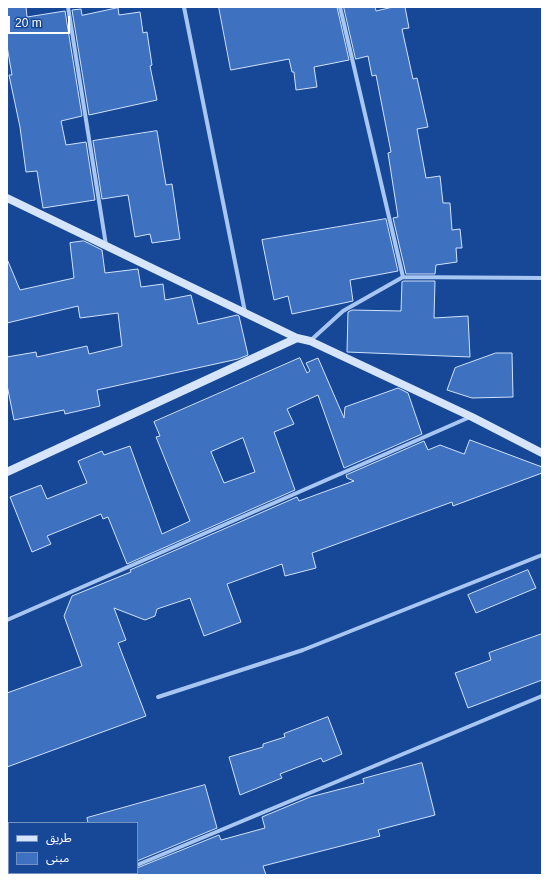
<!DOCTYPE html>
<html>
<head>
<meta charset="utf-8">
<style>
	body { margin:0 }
	#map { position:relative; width:549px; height:882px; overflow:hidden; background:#164897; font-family:Helvetica,"Noto Sans Arabic",sans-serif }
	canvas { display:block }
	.frame { position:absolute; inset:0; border:8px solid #fff; pointer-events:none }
	.legend { position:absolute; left:8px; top:822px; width:130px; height:52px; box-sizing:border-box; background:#164897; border:1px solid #7391c1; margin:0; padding:5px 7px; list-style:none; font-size:12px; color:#fff }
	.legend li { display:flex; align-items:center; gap:8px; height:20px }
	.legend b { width:20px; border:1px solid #7391c1 }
	.scale { position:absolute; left:8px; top:16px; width:62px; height:18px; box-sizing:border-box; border:2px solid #fff; border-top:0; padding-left:5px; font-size:12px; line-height:14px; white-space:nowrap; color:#fff; -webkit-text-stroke:3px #164897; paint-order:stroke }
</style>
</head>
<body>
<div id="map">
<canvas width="549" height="882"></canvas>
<div class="frame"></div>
<ul class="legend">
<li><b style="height:5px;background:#d7e5fc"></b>طريق</li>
<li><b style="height:11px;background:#3e71bf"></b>مبنى</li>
</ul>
<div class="scale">20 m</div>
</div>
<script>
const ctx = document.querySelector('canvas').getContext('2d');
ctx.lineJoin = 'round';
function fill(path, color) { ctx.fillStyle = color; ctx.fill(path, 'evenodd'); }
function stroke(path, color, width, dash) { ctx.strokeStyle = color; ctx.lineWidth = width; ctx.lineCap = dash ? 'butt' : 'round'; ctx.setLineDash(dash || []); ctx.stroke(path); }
const building = new Path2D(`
	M7 7H26L27 17 65 11 82 116 61 121 66 145 86 142 95 200 43 208 37 171 26 172 20 127 9 75H12L7 46Z
	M219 7H337L349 60 314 67 317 87 296 90 294 72H292L289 59 231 70Z
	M344 7H375L376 11 393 7H405L409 28 402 29 413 79 417 78 428 127 417 129 426 178 440 176 443 203H450L452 230 460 229 462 248H456L457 262 436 265 435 274H406L393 218 398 217 388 153 391 152 376 75 372 76 368 56 356 59Z
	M118 8 119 15 140 12 143 33 147 32 152 65 150 66 157 100 89 115 72 10 81 9 82 15Z
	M157 131 166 185 172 184 180 239 152 243 150 234 135 237 128 195 102 199 93 141Z
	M386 219 398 271 350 280 353 301 292 314 288 296 274 300 262 240Z
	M84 241 102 250 105 273 138 269 141 287 163 284 165 300 191 295 198 324 237 315 239 316 248 355 238 359 97 390 100 406 65 414 64 410 14 420 7 385V357L36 352 37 357 87 346 89 354 122 346 118 313 80 318 78 306 7 323V259L20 290 74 278 70 243Z
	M404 281H435L434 318 468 316 470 357 347 352 348 312 352 310 401 311 402 282Z
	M496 353H512L513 397 472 398 447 390 455 368Z
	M300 358 307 373 310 371 306 363 318 358 344 418 345 407 398 388 408 393 422 434 344 468 318 395 287 409 294 424 274 432 295 490 127 564 108 517 103 519 101 514 47 536 51 544 32 552 10 497 41 485 47 499 87 483 78 461 102 451 104 455 130 446 162 534 190 521 156 437 160 436 154 422ZM243 438 255 472 224 483 211 452Z
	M470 440 542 467V473L453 506 452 502 312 553 316 568 285 576 282 564 227 584 241 622 204 636 190 598 157 609 155 616 145 620 114 608 126 640 118 643 146 716 7 767V693L82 666 64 616 72 596 131 572 130 570 297 497 299 501 354 481 347 478 346 475 424 441 428 450 440 445 464 454Z
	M528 570 536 588 476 613 468 595Z
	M542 634V680L468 708 455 673 491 660 489 653Z
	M328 717 342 754 323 762 321 758 280 774 282 778 240 795 229 757 263 747V744L285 737 284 734Z
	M422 763 435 815 378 830 380 836 263 866 266 875H137V868L219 835 221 840 265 828 262 817 310 797 364 783 363 779Z
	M205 785 217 828 137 861V823H88L87 818Z`);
const street = new Path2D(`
	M68 7 106 245
	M184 7 245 312
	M340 7 403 277
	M310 341 343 311 403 277 542 278
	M7 620 470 417
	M158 697 303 650 542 555
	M137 865 542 696
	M114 875 119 873`);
const secondary = new Path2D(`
	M7 198 297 338
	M7 472 297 338 310 341 472 417 542 453`);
fill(building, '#3e71bf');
stroke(building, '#d0e2fc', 1);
stroke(street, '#a8c6f2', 4);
stroke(secondary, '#d7e5fc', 8);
</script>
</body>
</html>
